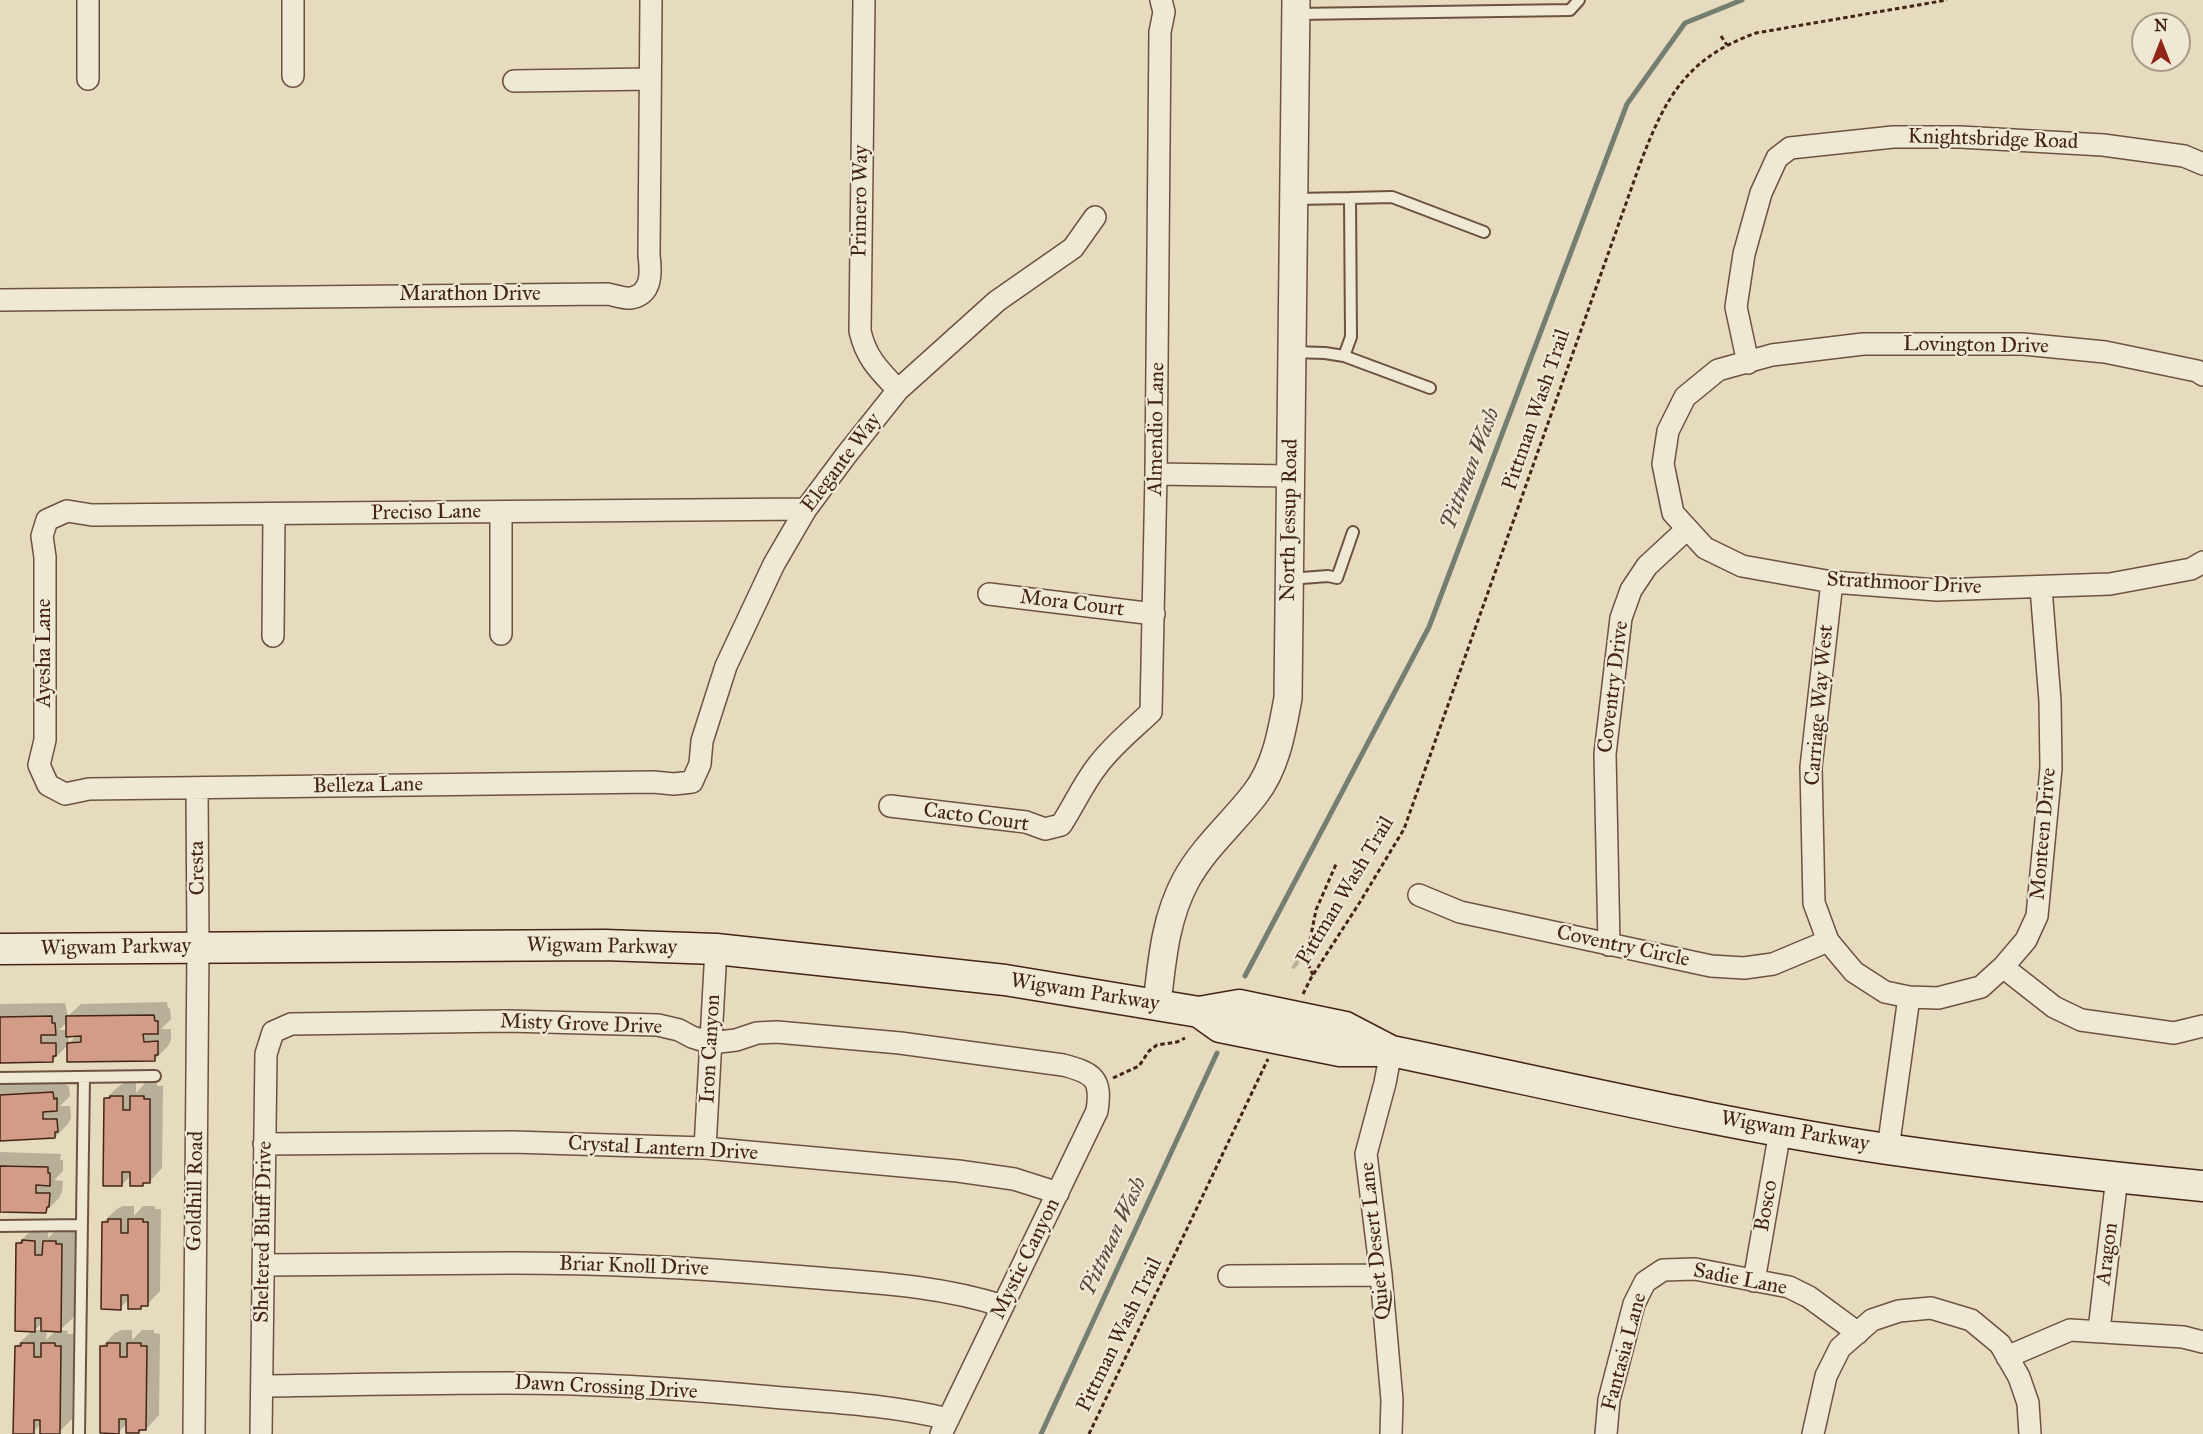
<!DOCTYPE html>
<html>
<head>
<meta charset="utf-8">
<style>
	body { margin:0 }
	#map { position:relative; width:2203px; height:1434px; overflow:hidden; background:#e7dbbf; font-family:"IM FELL Great Primer",serif }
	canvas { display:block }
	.north { position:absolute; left:2131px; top:12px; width:60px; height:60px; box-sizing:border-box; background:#efe8d5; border:2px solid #aa9a88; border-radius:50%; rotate:0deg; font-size:16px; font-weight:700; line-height:24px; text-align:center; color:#432415 }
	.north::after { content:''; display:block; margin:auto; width:21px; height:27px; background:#8f2418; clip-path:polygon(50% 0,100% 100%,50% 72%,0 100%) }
</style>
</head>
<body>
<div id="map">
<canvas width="2203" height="1434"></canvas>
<div class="north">N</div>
</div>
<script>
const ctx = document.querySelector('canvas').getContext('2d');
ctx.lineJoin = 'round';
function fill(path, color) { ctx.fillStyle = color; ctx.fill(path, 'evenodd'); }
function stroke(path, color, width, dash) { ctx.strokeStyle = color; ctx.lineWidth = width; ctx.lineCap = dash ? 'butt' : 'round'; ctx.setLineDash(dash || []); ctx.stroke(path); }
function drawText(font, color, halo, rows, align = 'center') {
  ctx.font = font + ' "IM FELL Great Primer",serif'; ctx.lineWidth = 4.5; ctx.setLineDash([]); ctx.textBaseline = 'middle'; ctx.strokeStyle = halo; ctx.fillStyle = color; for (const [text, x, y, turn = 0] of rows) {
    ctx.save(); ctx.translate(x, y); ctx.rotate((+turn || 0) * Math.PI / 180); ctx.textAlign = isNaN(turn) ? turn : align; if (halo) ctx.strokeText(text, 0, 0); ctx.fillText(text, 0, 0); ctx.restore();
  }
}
const shadow = new Path2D(`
	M1296 960 1299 961 1298 965 1294 969 1291 968Z
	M167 1002 168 1008H170L171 1019 161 1029H171V1040L168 1046 154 1060 68 1045 52 1061 0 1062V1004L65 1003 68 1016 81 1004ZM68 1021V1030H59ZM68 1035H77L69 1043Z
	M66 1080 67 1086H69L70 1096 60 1106H70L71 1118 68 1124 55 1137 0 1139V1083Z
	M125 1083H136V1093L145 1083H157V1086H163L162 1168 149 1182H145L142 1184 131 1175 122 1185 105 1099 119 1086Z
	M0 1152 61 1154 60 1160H63V1171L54 1180 63 1181 62 1192 59 1198 46 1211 0 1210Z
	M123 1206H134V1216L143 1206H155V1209H161L160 1291 147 1305 140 1307 129 1299 120 1308 103 1222 117 1209Z
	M48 1228V1238L58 1228H69V1231H75L74 1317 60 1330 68 1331 67 1334H74L72 1419 59 1432 41 1424 33 1432 16 1346 30 1333 36 1330H43V1322L35 1330 17 1244 31 1231ZM47 1330H57L46 1340Z
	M122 1330H132V1340L142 1330H154V1333L160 1334 159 1415 146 1429 139 1432 128 1423 118 1432 102 1346 115 1333Z`);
const stream = new Path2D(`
	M1245 976 1429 627 1627 104 1685 23 1742 0
	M1041 1434 1217 1053`);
const building = new Path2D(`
	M154 1015 155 1021H158V1034H143L144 1042 158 1041V1055H155V1061L67 1062V1043L81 1042V1036L66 1037V1016Z
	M52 1016V1023H55L56 1035H41V1043H56V1056H53V1062L0 1063V1017Z
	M53 1092 54 1099 57 1098V1111L43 1112V1119H57L58 1132H55V1138L0 1141V1095Z
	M110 1096H123V1110H130V1096H144V1099H150V1183H143V1186H130V1172H122V1186H103L104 1098H110Z
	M0 1166 48 1167V1173H50V1186L36 1185V1193H50L49 1207H47L46 1213 0 1212Z
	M108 1219H121V1233H128V1219H143V1222H148V1306H141V1309H128V1295H121V1310L101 1309 102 1222H108Z
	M22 1240 35 1241V1255H42L43 1241H56V1244H62L61 1332 41 1331V1318H35V1332L15 1331 16 1243H22Z
	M21 1343H34V1357H41V1343H55V1346H61L60 1434H40V1420H34V1434H13L15 1346H21Z
	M107 1343H120V1357H127V1343H141V1346H147L146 1430H139V1433H126V1419H119V1434L100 1433V1346H107Z`);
const path = new Path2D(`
	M1721 36 1727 45
	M1313 975 1306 960 1316 910 1337 862
	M1303 994 1311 978 1360 902 1404 829 1640 164C1665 98 1686 58 1756 33L1947 0
	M1113 1078 1139 1066 1149 1051 1157 1045 1177 1042 1185 1038
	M1089 1434 1268 1059`);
const service = new Path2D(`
	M1296 14 1570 10 1579 0
	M1350 198 1392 197 1484 232
	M1294 199 1350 198 1351 337 1344 356
	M1292 352 1325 353 1344 356 1430 388
	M1289 579 1328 576 1337 578 1353 532
	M0 1078 155 1076
	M0 1226 82 1225
	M79 1434 84 1077`);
const minor = new Path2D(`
	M864 0 860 331C866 358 879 370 898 390
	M293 76V0
	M88 79V0
	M514 81 650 79
	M0 300 608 294C614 295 625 299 631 298 653 294 651 271 649 255L651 0
	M1748 363 1736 307 1744 254 1761 193 1777 158 1790 148 1893 137H1960L2103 145 2184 156 2203 164
	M2203 375 2197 371 2105 352 2023 344H1863L1772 355 1718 370 1685 397 1668 431 1663 464 1673 513 1705 548 1742 566 1832 582 1937 590 2110 584 2191 569 2203 562
	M1156 474 1290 476
	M806 509 92 515 67 511 47 520 42 536 45 557V740L39 765 48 785 65 794 89 789 653 782 674 784 692 782 700 764 702 741 726 666 774 564 806 509 847 454 898 390 997 301 1073 248 1095 217
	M1832 582 1811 767 1814 903 1828 941 1854 972 1885 992 1909 997 1938 998 1981 987 2003 967 2026 940 2037 916 2051 768 2050 701 2041 588
	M989 594 1154 614
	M501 634V512
	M273 636 274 515
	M890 806 1026 822 1045 829 1061 825C1074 805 1083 784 1098 765 1113 745 1133 729 1151 712L1156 474 1160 32 1164 12 1161 0
	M1419 895 1460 912 1711 966 1744 968 1773 964 1828 941
	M1609 945 1605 754 1621 618 1631 590 1647 566 1687 529
	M2003 967 2054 1007 2081 1020 2174 1033 2203 1026
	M264 1144 513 1142 705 1148 958 1171 1014 1179 1058 1193
	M705 1148 716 949
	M1888 1149 1909 997
	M263 1265C346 1265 429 1263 512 1263 606 1263 699 1268 793 1276 862 1282 936 1284 1003 1306
	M1229 1276 1381 1275
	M1754 1281 1780 1131
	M2099 1330 2117 1177
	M2007 1357 2070 1330 2183 1337 2203 1342
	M262 1386C344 1385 426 1383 508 1383 596 1383 685 1389 772 1397 831 1402 891 1405 948 1419
	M194 1434 198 947 197 788
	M261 1434 266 1054 273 1032 291 1024 508 1021 658 1025 679 1030 692 1037 711 1043 736 1040 757 1033 777 1032 900 1043 1063 1065C1094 1073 1102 1079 1097 1111L941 1434
	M1391 1434 1392 1400 1381 1275 1366 1154 1385 1083 1391 1051
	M1606 1434 1609 1400 1634 1304 1645 1282 1663 1270 1695 1269 1789 1287 1809 1297 1858 1333
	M1813 1434 1826 1376 1840 1348 1872 1320 1899 1311 1931 1308 1971 1320 2000 1344 2019 1377 2028 1403 2030 1434`);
const tertiary = new Path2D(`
	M1157 1004C1162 961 1165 919 1186 880 1204 847 1233 823 1255 794 1276 767 1282 731 1288 698L1296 0`);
const secondary = new Path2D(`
	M0 949 605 945 716 949 1005 980 1199 1012 1239 1005 1345 1027 1391 1051
	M1199 1012 1220 1027 1340 1051H1391C1556 1085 1720 1124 1887 1149 1992 1164 2098 1176 2203 1186`);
const streetNames = [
	["Knightsbridge Road",1993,140,2],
	["Primero Way",861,201,-89],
	["Marathon Drive",470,295],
	["Lovington Drive",1976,346,1],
	["Pittman Wash Trail",1537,410,-71],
	["Almendio Lane",1157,429,-89],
	["Elegante Way",842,463,-53],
	["Preciso Lane",426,513,-1],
	["North Jessup Road",1290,520,-89],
	["Strathmoor Drive",1904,584,3],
	["Mora Court",1072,604,7],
	["Ayesha Lane",45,653,-90],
	["Coventry Drive",1614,687,-83],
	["Carriage Way West",1820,705,-85],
	["Belleza Lane",368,786,-1],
	["Cacto Court",976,818,8],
	["Monteen Drive",2044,834,-85],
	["Cresta",198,868,-91],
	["Pittman Wash Trail",1346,891,-59],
	["Wigwam Parkway",602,947,1],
	["Coventry Circle",1623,947,12],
	["Wigwam Parkway",116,948,-1],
	["Wigwam Parkway",1085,993,9],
	["Misty Grove Drive",581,1025,2],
	["Iron Canyon",711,1049,-87],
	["Wigwam Parkway",1795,1132,10],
	["Crystal Lantern Drive",663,1149,3],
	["Goldhill Road",196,1191,-89],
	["Bosco",1767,1206,-80],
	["Sheltered Bluff Drive",264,1232,-89],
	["Quiet Desert Lane",1376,1241,-96],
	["Aragon",2108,1254,-83],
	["Mystic Canyon",1026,1259,-64],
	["Briar Knoll Drive",634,1267,2],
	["Sadie Lane",1740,1280,11],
	["Pittman Wash Trail",1120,1335,-64],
	["Fantasia Lane",1625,1352,-75],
	["Dawn Crossing Drive",606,1388,3]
];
const waterNames = [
	["Pittman Wash",1471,469,-69],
	["Pittman Wash",1114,1237,-65]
];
fill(shadow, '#0003');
stroke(stream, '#757f71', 5);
fill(building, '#d39c89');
stroke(building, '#432415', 1.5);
stroke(service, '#6c5240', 14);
stroke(minor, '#6c5240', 24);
stroke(tertiary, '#6c5240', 30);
stroke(secondary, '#432415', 33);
stroke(path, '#432415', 3, [4.5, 3]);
stroke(service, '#efe8d5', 10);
stroke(minor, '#efe8d5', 21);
stroke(tertiary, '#efe8d5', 27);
stroke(secondary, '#efe8d5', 30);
drawText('21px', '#432415', '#efe8d5', streetNames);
drawText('italic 22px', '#584a3c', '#efe8d5', waterNames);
</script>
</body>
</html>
